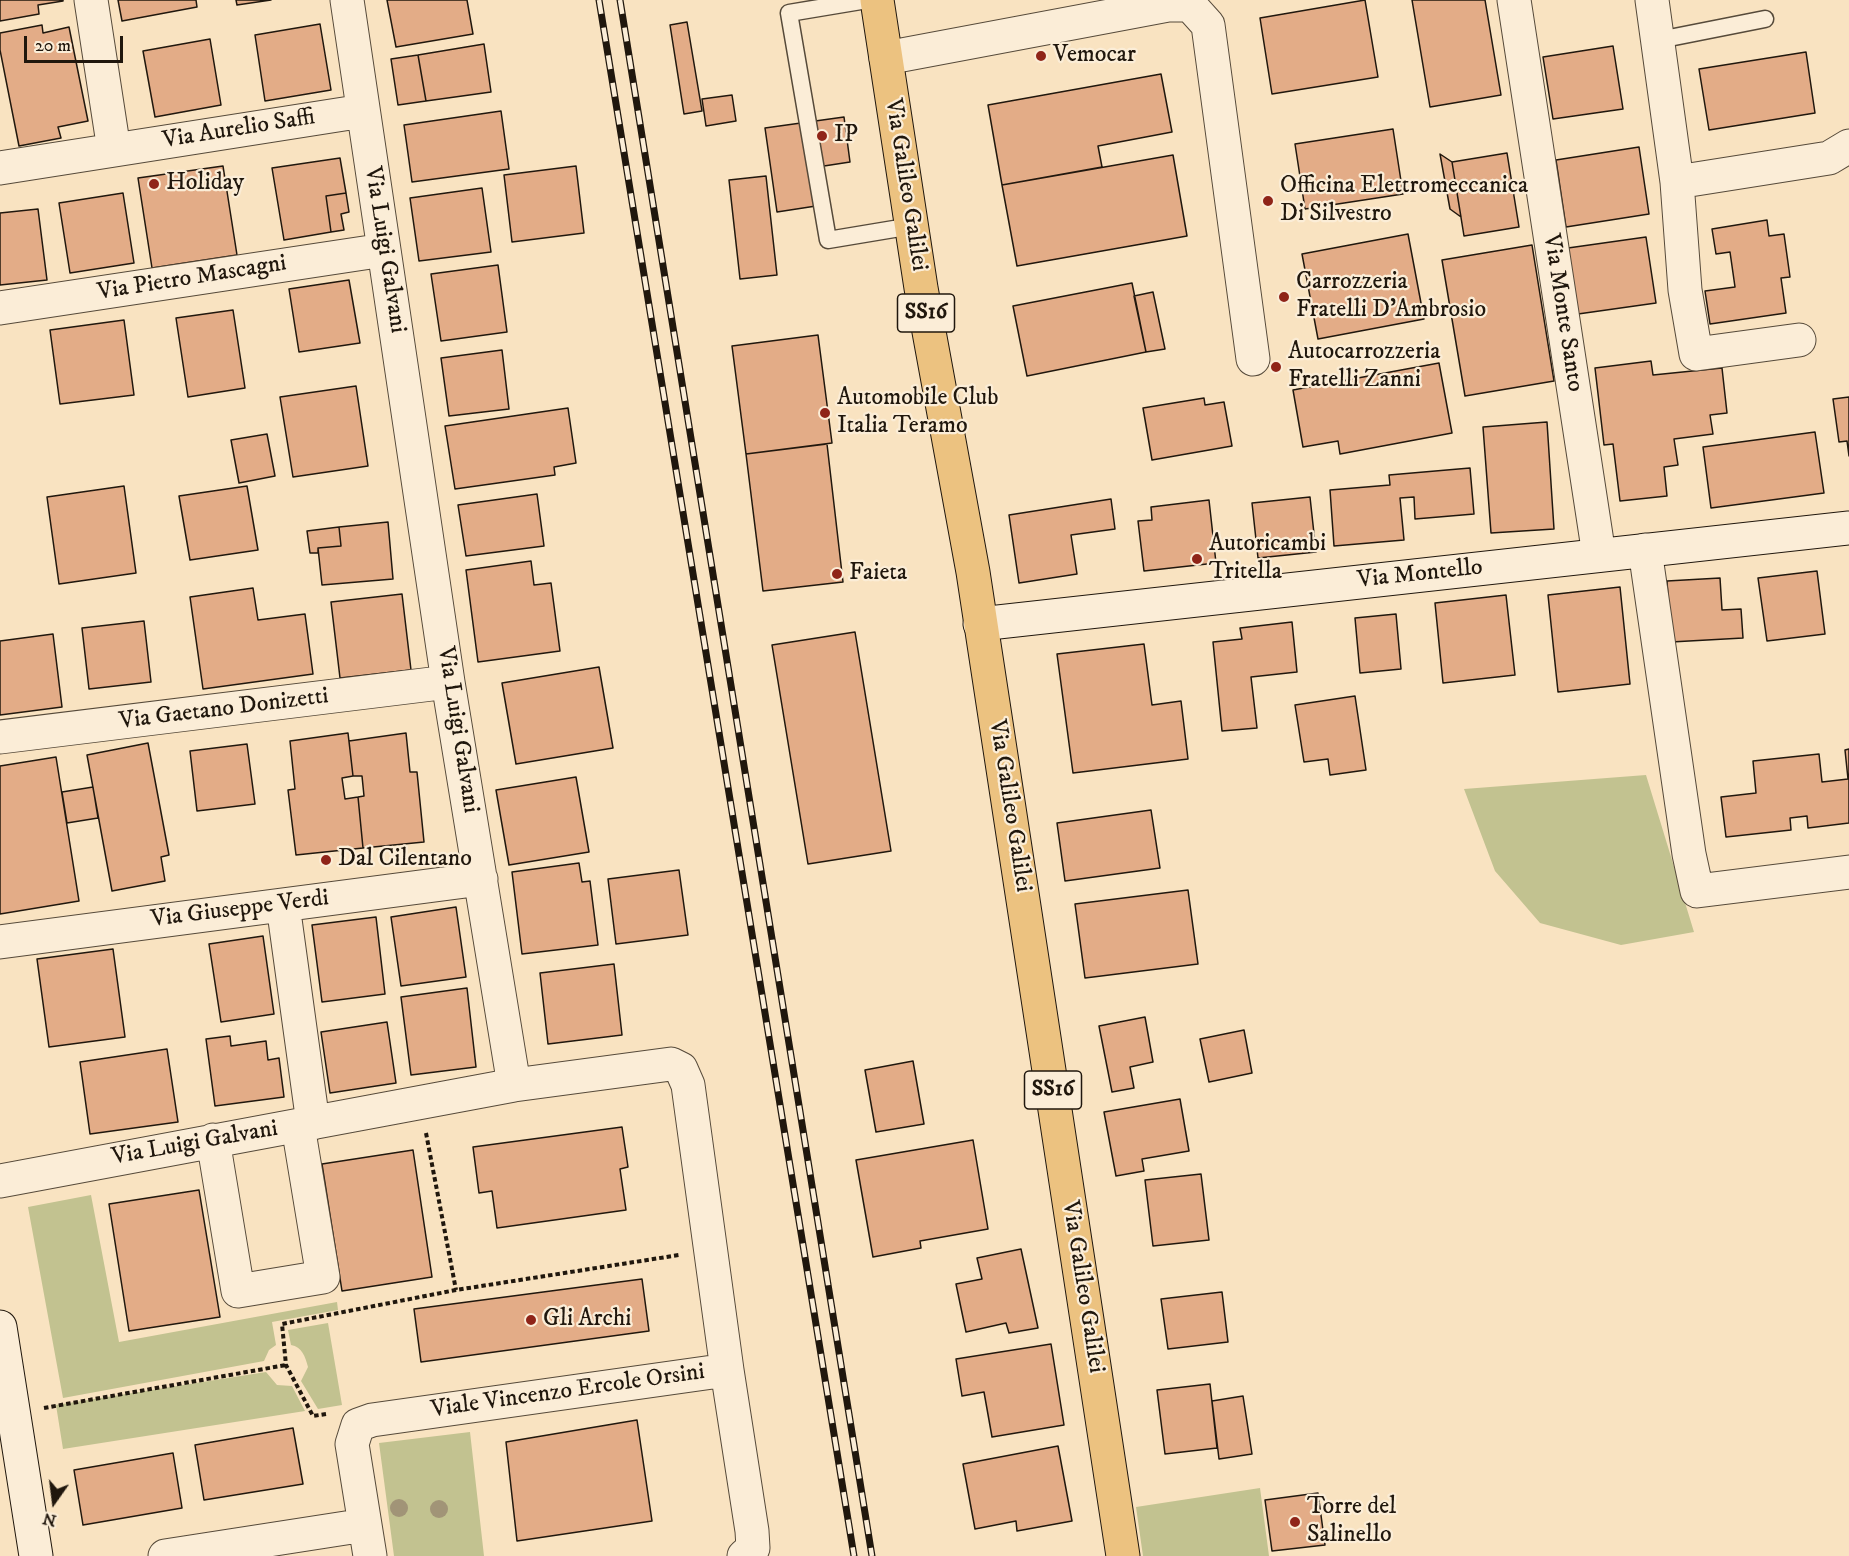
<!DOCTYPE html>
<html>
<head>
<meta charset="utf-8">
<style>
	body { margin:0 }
	#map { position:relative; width:1849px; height:1556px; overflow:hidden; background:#f9e3c1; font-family:"IM FELL DW Pica",serif }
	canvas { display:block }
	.north { position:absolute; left:24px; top:1472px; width:60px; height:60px; -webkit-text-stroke:4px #fbedd7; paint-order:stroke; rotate:194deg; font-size:16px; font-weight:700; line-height:24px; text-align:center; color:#20170d }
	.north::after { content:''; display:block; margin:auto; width:21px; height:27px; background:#20170d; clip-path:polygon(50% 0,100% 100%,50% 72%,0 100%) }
	.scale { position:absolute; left:24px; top:36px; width:99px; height:27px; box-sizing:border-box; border:3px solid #20170d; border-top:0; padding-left:8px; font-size:18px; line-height:21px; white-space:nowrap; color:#20170d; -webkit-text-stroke:4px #fbedd7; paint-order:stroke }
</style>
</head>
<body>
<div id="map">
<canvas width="1849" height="1556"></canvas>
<div class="north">N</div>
<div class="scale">20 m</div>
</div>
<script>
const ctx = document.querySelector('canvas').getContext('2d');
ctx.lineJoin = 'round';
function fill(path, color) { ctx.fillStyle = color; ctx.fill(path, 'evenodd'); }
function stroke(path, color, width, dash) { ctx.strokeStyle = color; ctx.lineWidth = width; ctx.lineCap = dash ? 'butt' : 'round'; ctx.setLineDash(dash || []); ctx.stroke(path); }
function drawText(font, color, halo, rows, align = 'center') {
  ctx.font = font + ' "IM FELL DW Pica",serif'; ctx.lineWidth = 4.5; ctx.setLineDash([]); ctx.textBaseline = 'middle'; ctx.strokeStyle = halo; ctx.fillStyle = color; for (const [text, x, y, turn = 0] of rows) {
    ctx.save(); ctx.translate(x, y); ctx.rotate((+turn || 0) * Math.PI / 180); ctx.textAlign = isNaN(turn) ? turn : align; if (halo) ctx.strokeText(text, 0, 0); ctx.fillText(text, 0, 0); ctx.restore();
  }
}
const green = new Path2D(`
	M1646 775 1694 932 1621 945 1540 923 1495 871 1464 789Z
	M91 1195 119 1342 337 1302 338 1310 272 1322 276 1345 269 1350 264 1361 63 1398 28 1207Z
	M328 1323 342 1405 318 1409 301 1381 308 1367C305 1356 302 1347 291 1345L288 1330Z
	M266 1372 277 1385 292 1386 305 1411 63 1449 56 1405Z
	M470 1432 484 1556H394L379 1443Z
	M1260 1488 1269 1556H1143L1136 1507Z`);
const building = new Path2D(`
	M0 0H63V1L38 5 39 14 0 21Z
	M118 0H196L197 7 122 21Z
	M236 0H271L237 5Z
	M387 0H467L473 34 396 47Z
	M1365 0 1378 77 1272 94 1260 18Z
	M1412 0H1485L1501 95 1430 107Z
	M687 22 702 111 684 114 670 25Z
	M320 24 331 90 265 101 255 35Z
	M42 25 43 33 69 27 88 121 58 127 61 138 19 146 0 50V33Z
	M210 39 221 105 155 117 143 51Z
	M484 44 491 92 426 101 418 55Z
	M1613 46 1623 109 1553 119 1543 57Z
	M1806 52 1815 113 1709 130 1699 69Z
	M418 55 426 101 398 105 391 59Z
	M1161 74 1172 132 1098 146 1102 167 1002 185 988 105Z
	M732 95 736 121 706 126 702 99Z
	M501 111 509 169 412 182 404 125Z
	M844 117 850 162 811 168 816 206 777 212 765 128Z
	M1393 129 1403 194 1305 209 1295 144Z
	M1639 147 1649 214 1566 227 1556 160Z
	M1507 153 1519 227 1464 236 1452 162Z
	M1440 154 1452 162 1461 217 1450 209Z
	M1173 155 1187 236 1017 266 1002 185Z
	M340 158 346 193 326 196 331 232 284 240 272 168Z
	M223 166 237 255 152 268 138 178Z
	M576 166 584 233 512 242 504 175Z
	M766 176 777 275 740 279 729 180Z
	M482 188 491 252 419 261 410 198Z
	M123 193 134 263 70 273 59 203Z
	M346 193 349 212 341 214 344 230 331 232 326 196Z
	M38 209 47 280 0 285V213Z
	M1767 220 1769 236 1784 234 1790 277 1781 278 1786 313 1710 324 1705 291 1735 287 1730 252 1716 254 1712 229Z
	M1408 234 1424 319 1318 339 1302 254Z
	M1646 237 1656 303 1578 314 1568 248Z
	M1532 245 1554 381 1465 396 1442 260Z
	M498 265 507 332 441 341 431 274Z
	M349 280 360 343 299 352 289 289Z
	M1132 283 1146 352 1027 376 1013 306Z
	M1153 292 1165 349 1146 352 1134 296Z
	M233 310 245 388 188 397 176 318Z
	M124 320 134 395 60 404 50 330Z
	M818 335 832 443 746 454 732 346Z
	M502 350 509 409 449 416 441 358Z
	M1651 361 1653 375 1722 368 1727 413 1710 415 1713 434 1674 439 1678 465 1664 467 1667 496 1620 501 1613 444 1604 445 1595 368Z
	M1439 363 1452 433 1340 454 1338 441 1303 447 1293 390Z
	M356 386 368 466 293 477 280 397Z
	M1849 397V456L1847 441 1839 442 1833 399Z
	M1204 398 1205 405 1224 402 1232 446 1152 460 1143 408Z
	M568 408 576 463 554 467 555 475 455 489 445 426Z
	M1547 422 1554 529 1491 533 1483 427Z
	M1815 432 1824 493 1711 508 1703 447Z
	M267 434 275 476 239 483 231 440Z
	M827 444 843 582 763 591 746 454Z
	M1470 468 1474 514 1415 519 1414 497 1400 498 1404 540 1334 546 1330 490 1390 485 1389 475Z
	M124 486 136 573 59 584 47 497Z
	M247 486 258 550 190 560 179 496Z
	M537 494 544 546 466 556 458 505Z
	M1310 497 1316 552 1258 558 1252 503Z
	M1111 499 1115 529 1071 535 1077 574 1019 583 1009 515Z
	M1209 500 1216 563 1144 571 1138 521 1152 520 1151 507Z
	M388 522 393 579 322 585 318 548 341 546 339 527Z
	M339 527 341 546 318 548V553H310L307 531Z
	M531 561 534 585 551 583 560 651 478 662 466 570Z
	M1817 571 1825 634 1767 641 1758 578Z
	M1720 578 1722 610 1741 609 1743 638 1671 642 1667 581Z
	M1620 587 1630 684 1558 692 1548 595Z
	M253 588 258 620 305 614 313 674 203 689 190 597Z
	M402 594 411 670 340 678 331 602Z
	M1506 595 1515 675 1443 683 1435 603Z
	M1396 614 1401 669 1360 673 1355 618Z
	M144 621 151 682 89 689 82 628Z
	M1292 622 1297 672 1251 677 1257 728 1222 731 1213 642 1242 639 1240 628Z
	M855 632 891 851 808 864 772 645Z
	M53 634 62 707 0 715V641Z
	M1144 644 1152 705 1181 701 1188 759 1073 773 1057 654Z
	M599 667 613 748 516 764 502 683Z
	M1355 696 1366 770 1330 775 1328 759 1304 762 1295 705Z
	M348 733 353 776 342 778 345 799 358 797 363 848 296 855 288 790 295 789 290 741Z
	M406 733 410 772H417L424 842 363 848 358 797 364 796 362 776H353L349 741Z
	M148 743 169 855 161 857 165 881 112 891 87 755Z
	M247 744 255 804 197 811 190 751Z
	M1849 749V823L1808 828 1807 816 1790 818 1791 830 1726 837 1721 797 1756 793 1753 761 1819 754 1822 782 1848 779 1845 750Z
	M56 757 79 901 0 914V766Z
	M576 777 589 852 509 865 496 790Z
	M93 787 98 818 67 823 62 792Z
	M1151 810 1160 868 1065 881 1057 823Z
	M579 863 582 882 590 881 598 945 522 954 512 872Z
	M679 870 688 935 616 944 608 879Z
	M1188 890 1198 964 1085 978 1075 904Z
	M456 907 466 977 401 986 391 917Z
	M376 917 385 994 322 1002 312 925Z
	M263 936 274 1014 221 1022 209 944Z
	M113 949 125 1037 49 1047 37 959Z
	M614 964 622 1035 548 1044 540 973Z
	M467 988 476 1067 411 1075 401 997Z
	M1145 1017 1153 1062 1130 1067 1134 1088 1112 1092 1099 1026Z
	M387 1022 396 1083 330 1093 321 1032Z
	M1244 1030 1252 1073 1209 1082 1200 1039Z
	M230 1036 231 1046 266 1041 268 1060 279 1058 284 1097 215 1106 206 1039Z
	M167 1049 178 1122 90 1134 80 1062Z
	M913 1061 924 1124 876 1132 865 1070Z
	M1180 1099 1189 1151 1142 1159 1144 1171 1116 1176 1104 1112Z
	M622 1127 628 1167 620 1169 626 1210 497 1228 492 1191 479 1193 473 1147Z
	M973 1140 988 1229 920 1241 921 1248 873 1257 856 1160Z
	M413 1150 432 1277 342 1291 322 1164Z
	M1201 1174 1209 1240 1153 1246 1145 1180Z
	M199 1190 220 1317 129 1331 109 1204Z
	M1021 1249 1038 1328 1009 1333 1006 1323 966 1332 956 1284 982 1279 977 1258Z
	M642 1279 649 1331 421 1362 414 1309Z
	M1222 1292 1228 1342 1168 1349 1161 1299Z
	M1051 1344 1064 1425 992 1437 984 1392 962 1396 956 1359Z
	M1210 1384 1217 1448 1165 1454 1157 1390Z
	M1243 1396 1252 1454 1219 1459 1212 1401Z
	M637 1420 652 1521 517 1541 506 1442Z
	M293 1428 303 1484 204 1500 195 1445Z
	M1058 1446 1072 1521 1017 1531 1016 1521 975 1529 963 1464Z
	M173 1453 182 1508 83 1525 74 1470Z
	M1318 1493 1325 1545 1272 1551 1265 1500Z`);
const path = new Path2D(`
	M426 1133 456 1290
	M44 1408 286 1365
	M326 1414 313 1416 286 1365 282 1324 456 1290 679 1255`);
const lane = new Path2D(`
	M867 0 789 13 828 240 912 226
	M1659 40 1765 19`);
const street = new Path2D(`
	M91 0 114 150
	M347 0 448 682 514 1085
	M1514 0 1599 555
	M1652 0 1677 182 1685 290 1696 354 1799 340
	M886 58 1168 5H1190L1208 25 1253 359
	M0 168 363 111
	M1677 182 1829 158 1849 146
	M0 308 384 250
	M1645 550 1689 854 1697 891 1849 872
	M0 737 448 682
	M283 905 313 1123
	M0 942 481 879
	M213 1140 238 1291 323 1277 298 1126
	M0 1181 514 1085 671 1064 681 1069 688 1085 727 1370
	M165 1556 365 1525
	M370 1556 352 1444 358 1425 372 1420 727 1370 752 1531 753 1548 744 1556`);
const secondary = new Path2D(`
	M980 624 1849 528
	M0 1327 36 1556`);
const primary = new Path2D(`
	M877 0 921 288 973 572 1123 1556`);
const rail = new Path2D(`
	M599 0 854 1556
	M620 0 872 1556`);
const trees = [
	[399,1508],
	[439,1509]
];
const markers = [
	[1041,56,6,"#8f2418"],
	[822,136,6,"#8f2418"],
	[154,184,6,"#8f2418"],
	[1268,201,6,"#8f2418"],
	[1284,297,6,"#8f2418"],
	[1276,367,6,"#8f2418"],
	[825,413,6,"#8f2418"],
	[1197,559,6,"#8f2418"],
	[837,574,6,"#8f2418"],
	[326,860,6,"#8f2418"],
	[531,1320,6,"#8f2418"],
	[1295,1522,6,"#8f2418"]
];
const shields = [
	[926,313,57],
	[1053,1090,57]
];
const shieldNames = [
	["SS16",926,313],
	["SS16",1053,1090]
];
const poiNames = [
	["Vemocar",1053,56],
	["IP",834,136],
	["Holiday",166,184],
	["Officina Elettromeccanica",1280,187],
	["Di Silvestro",1280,215],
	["Carrozzeria",1296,283],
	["Fratelli D'Ambrosio",1296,311],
	["Autocarrozzeria",1288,353],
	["Fratelli Zanni",1288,381],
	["Automobile Club",837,399],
	["Italia Teramo",837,427],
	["Autoricambi",1209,545],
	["Tritella",1209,573],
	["Faieta",849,574],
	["Dal Cilentano",338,860],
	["Gli Archi",543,1320],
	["Torre del",1307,1508],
	["Salinello",1307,1536]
];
const streetNames = [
	["Via Aurelio Saffi",239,130,-9],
	["Via Galileo Galilei",905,185,81],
	["Via Luigi Galvani",384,250,81],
	["Via Pietro Mascagni",192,279,-9],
	["Via Monte Santo",1562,313,81],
	["Via Montello",1420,575,-6],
	["Via Gaetano Donizetti",224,710,-7],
	["Via Luigi Galvani",457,730,81],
	["Via Galileo Galilei",1009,806,81],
	["Via Giuseppe Verdi",240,910,-7],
	["Via Luigi Galvani",195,1144,-10],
	["Via Galileo Galilei",1082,1287,81],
	["Viale Vincenzo Ercole Orsini",568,1392,-8]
];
fill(green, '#c2c290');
fill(building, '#e3ac87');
stroke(building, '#20170d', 1.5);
stroke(lane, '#564a3a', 19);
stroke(street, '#564a3a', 35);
stroke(secondary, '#20170d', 35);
stroke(primary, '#20170d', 35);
stroke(path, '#20170d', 4, [4.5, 3]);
stroke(lane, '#fbedd7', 16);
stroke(street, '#fbedd7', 33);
stroke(secondary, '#fbedd7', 33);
stroke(primary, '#ecc280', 33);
stroke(rail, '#20170d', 7);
stroke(rail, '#fbedd7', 4.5, [14]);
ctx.fillStyle = '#a19477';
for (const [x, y] of trees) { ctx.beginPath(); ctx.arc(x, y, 9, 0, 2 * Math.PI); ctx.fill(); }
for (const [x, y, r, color] of markers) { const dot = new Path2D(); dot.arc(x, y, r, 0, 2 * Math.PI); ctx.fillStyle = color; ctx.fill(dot); stroke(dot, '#fbedd7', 2); }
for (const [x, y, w] of shields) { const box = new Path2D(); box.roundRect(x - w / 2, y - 19, w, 38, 4.5); ctx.fillStyle = '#fbedd7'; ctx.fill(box); stroke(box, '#20170d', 1.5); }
drawText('bold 22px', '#20170d', null, shieldNames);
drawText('24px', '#20170d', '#fbedd7', poiNames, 'left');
drawText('24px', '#20170d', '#fbedd7', streetNames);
</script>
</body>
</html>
